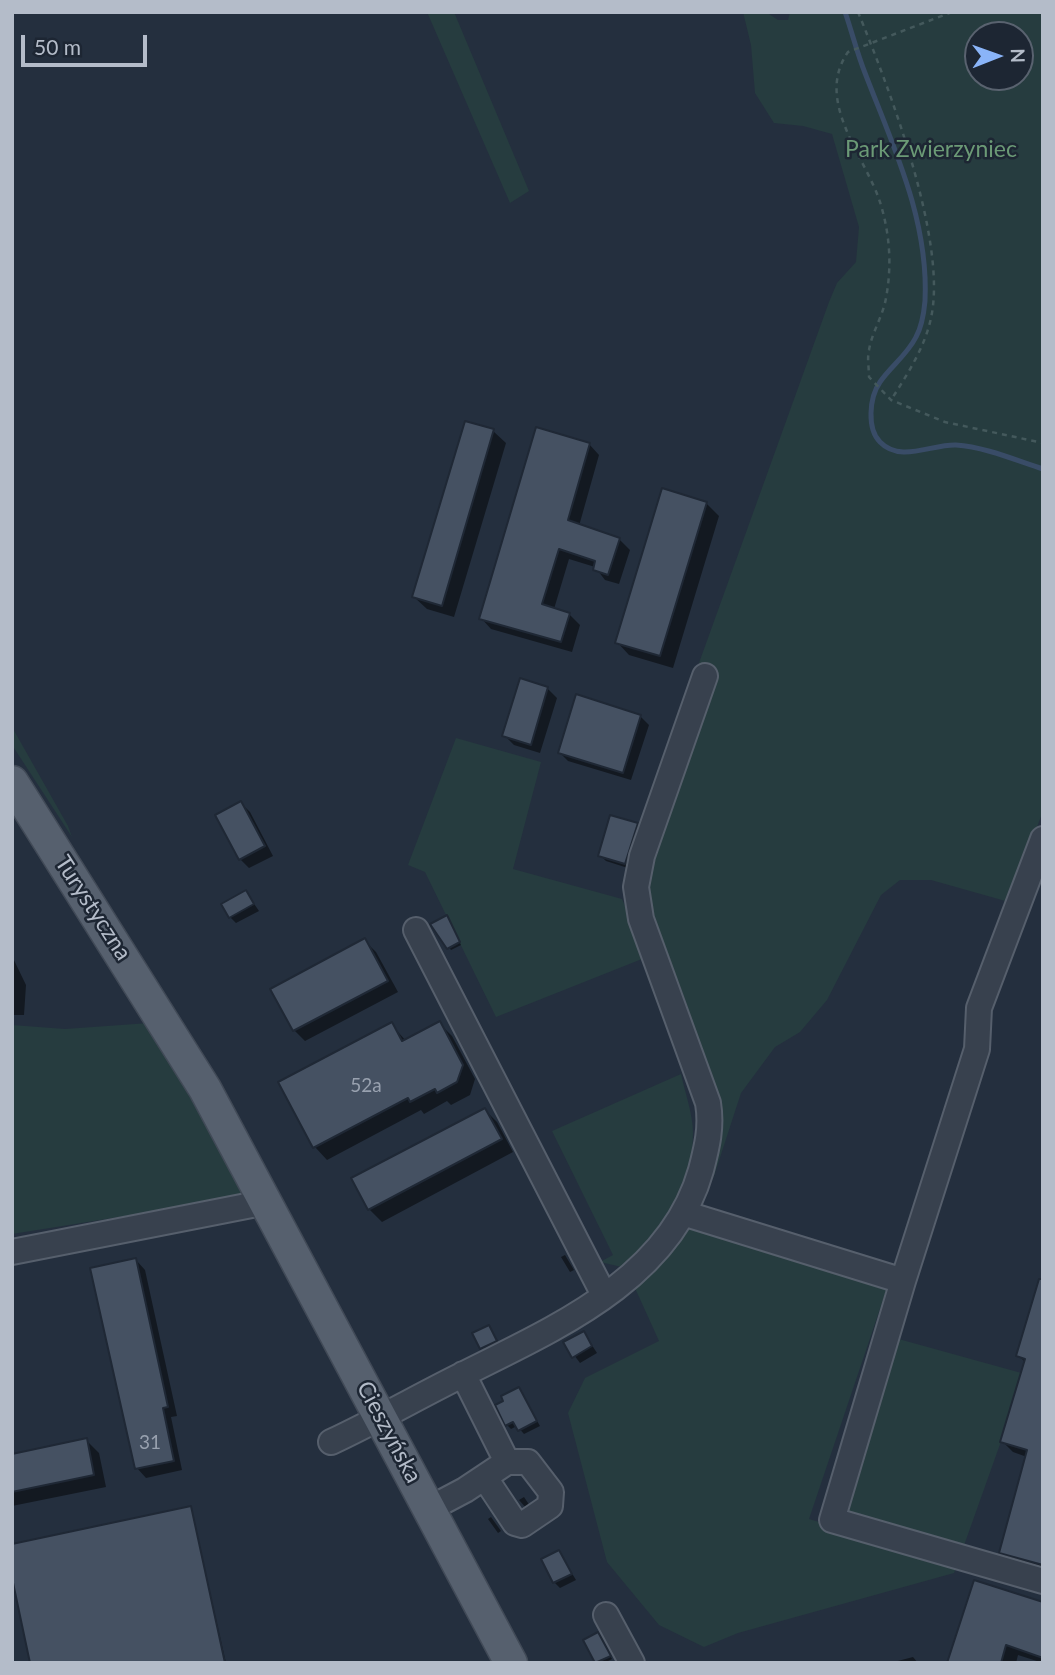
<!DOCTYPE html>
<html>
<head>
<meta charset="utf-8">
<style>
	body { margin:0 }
	#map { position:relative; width:1055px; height:1675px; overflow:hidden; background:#242f3e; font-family:Lato,sans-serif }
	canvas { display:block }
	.frame { position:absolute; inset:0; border:14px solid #b4bcc9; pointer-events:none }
	.north { position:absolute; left:964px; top:21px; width:70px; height:70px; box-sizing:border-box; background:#1d2633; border:2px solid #59626f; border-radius:50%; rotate:89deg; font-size:19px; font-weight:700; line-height:28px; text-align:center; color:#b4bcc9 }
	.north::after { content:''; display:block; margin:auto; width:24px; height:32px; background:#8ab4f8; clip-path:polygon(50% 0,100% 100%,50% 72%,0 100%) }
	.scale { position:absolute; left:21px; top:35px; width:126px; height:32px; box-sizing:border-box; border:4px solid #b4bcc9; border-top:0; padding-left:9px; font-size:21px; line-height:24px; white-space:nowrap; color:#b4bcc9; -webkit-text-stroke:5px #1d2633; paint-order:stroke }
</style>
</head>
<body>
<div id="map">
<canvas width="1055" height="1675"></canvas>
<div class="frame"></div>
<div class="north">N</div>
<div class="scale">50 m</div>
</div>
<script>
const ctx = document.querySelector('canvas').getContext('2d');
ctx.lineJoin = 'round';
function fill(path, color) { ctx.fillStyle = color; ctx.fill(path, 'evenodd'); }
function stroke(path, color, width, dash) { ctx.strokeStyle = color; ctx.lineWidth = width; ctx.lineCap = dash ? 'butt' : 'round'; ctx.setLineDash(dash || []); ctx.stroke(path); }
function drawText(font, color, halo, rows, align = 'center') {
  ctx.font = font + ' Lato,sans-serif'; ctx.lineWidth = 5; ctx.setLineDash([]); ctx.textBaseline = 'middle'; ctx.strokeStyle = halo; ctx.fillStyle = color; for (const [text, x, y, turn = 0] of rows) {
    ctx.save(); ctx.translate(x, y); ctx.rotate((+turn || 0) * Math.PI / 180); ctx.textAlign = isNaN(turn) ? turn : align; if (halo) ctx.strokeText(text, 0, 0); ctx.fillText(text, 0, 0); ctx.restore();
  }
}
const green = new Path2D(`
	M427 12H454L529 191 510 203Z
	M743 12H766L778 20H788L790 12H1043V811L1009 902 931 880H900L881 895 827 1000 800 1032 775 1047 741 1093 713 1179 719 1128 715 1096 687 1005 647 898 648 873 716 678 699 663 829 302 837 283 856 262 859 227 832 134 803 126 774 123 755 93 751 45ZM978 35H1020V77H978Z
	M12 727 68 826 72 837 12 745Z
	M456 738 541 762 513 869 622 899 647 957 496 1017 425 872 408 865Z
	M149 1023 245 1197 12 1234V1025L65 1029Z
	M681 1074C685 1093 693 1114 693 1133 693 1191 661 1227 622 1267L600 1262 613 1255 552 1131Z
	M688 1222 887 1288 809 1519 958 1563 954 1573 738 1633 704 1647 659 1625 607 1562 568 1413 585 1378 659 1341 635 1288 667 1256Z
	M895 1338 1025 1374 962 1551 841 1515Z`);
const shadow = new Path2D(`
	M493 431 506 443 454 617 427 609 414 597Z
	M589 444 599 455 579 526 619 539 630 550 619 584 605 580 595 567 569 559 554 609 569 614 580 625 572 652 491 629 481 618Z
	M706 503 719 516 673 668 629 655 617 642Z
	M547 688 557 698 540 753 514 745 504 735Z
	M640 716 649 725 631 780 568 761 560 753Z
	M241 803 250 812 273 856 249 868 240 859Z
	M637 824 643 830 631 869 606 861 600 855Z
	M246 892 259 911 236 923 230 917Z
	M447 917 461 945 451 950 432 925Z
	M365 941 376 952 398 992 305 1041 294 1030Z
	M12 956 26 985 24 1015H12Z
	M439 1023 452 1036 475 1079 470 1095 451 1105 447 1101 424 1114 421 1110 327 1160 315 1147 281 1083 391 1024 406 1041Z
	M485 1110 497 1122 513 1152 382 1222 369 1209Z
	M565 1255 574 1270 570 1272 561 1257Z
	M136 1260 145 1270 177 1416 171 1417 182 1470 146 1478 137 1468Z
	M1043 1287V1572L1012 1563 1001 1552 1027 1457 1013 1452 1002 1441 1026 1363 1018 1355Z
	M489 1327 502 1347 488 1354 474 1333Z
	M584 1333 597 1353 580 1363 565 1343Z
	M519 1389 540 1426 524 1434 517 1426 511 1429 507 1425Z
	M86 1440 99 1453 106 1487 12 1506V1455Z
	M524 1497 530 1506 526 1508 519 1500Z
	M191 1508 226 1663H32Z
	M491 1517 501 1531 498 1533 488 1519Z
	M559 1552 576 1580 560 1588 554 1582Z
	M1043 1604V1663L1018 1655 1016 1663H949Z
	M600 1637 612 1659 604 1663H597L585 1641Z
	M913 1657 918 1663H890Z`);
const stream = new Path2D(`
	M845 12C852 32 857 53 865 73 893 146 929 220 925 301 924 312 921 328 916 337 907 355 891 366 880 382 869 398 867 429 880 442 900 463 932 444 956 445 985 447 1015 460 1043 469`);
const building = new Path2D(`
	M465 421 494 429 442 606 412 597Z
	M536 427 590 443 568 520 620 538 608 575 593 570 595 561 559 549 542 604 570 613 561 642 479 619Z
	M662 488 707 502 660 656 615 643Z
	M520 678 548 687 531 745 502 736Z
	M576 694 641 715 623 773 558 753Z
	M241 801 265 846 239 860 215 815Z
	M610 815 638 823 625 864 598 856Z
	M246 890 254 904 229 918 221 904Z
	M447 915 460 942 447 949 430 924Z
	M365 938 388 981 293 1031 270 989Z
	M440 1021 463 1065 457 1082 437 1093 435 1089 410 1102 408 1098 313 1148 278 1082 392 1022 402 1041Z
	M485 1108 502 1139 368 1210 351 1178Z
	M136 1258 168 1407 163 1408 174 1461 135 1469 90 1268Z
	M1039 1279H1043V1565L999 1553 1027 1450 1000 1442 1025 1359 1016 1356Z
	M489 1325 497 1341 480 1349 472 1333Z
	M584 1331 592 1346 572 1358 563 1342Z
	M519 1387 537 1421 518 1431 513 1422 505 1426 495 1405 503 1401 501 1396Z
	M87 1438 94 1475 12 1492V1454Z
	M191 1506 225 1663H30L12 1578V1544Z
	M559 1550 572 1574 553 1583 541 1559Z
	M974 1580 1043 1602V1658L1006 1645 1001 1663H947Z
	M598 1632 611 1656 595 1663 583 1640Z`);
const path = new Path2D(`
	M858 12C888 85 948 241 931 318 925 347 907 375 891 400
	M952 12 848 52C814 101 865 156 880 202 890 234 892 266 886 298 883 316 872 332 869 350 867 358 869 368 869 377L891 400 945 422 1043 443`);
const minor = new Path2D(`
	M1043 839 979 1008 977 1049 903 1281 832 1520 1043 1581
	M416 930 604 1295
	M683 1213 903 1281
	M12 1252 267 1202
	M331 1442C374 1422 416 1398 458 1377 551 1330 670 1281 701 1170 707 1147 712 1127 708 1103L641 919 636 887 642 856 705 676
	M485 1478 515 1523 522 1525 550 1506 551 1492 528 1462H507
	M429 1509 465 1490 507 1462 463 1374
	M606 1615 632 1663`);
const major = new Path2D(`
	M12 782 205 1089 511 1663`);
const numberNames = [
	["52a",366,1086],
	["31",150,1443]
];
const parkNames = [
	["Park Zwierzyniec",931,150]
];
const streetNames = [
	["Turystyczna",93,908,57],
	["Cieszyńska",389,1432,62]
];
fill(green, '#263c3f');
fill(shadow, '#0007');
stroke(stream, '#394c67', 5);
fill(building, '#455162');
stroke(building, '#1f2835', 2);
stroke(minor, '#565f6c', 28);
stroke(major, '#414a57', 35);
stroke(path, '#44595c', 2.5, [5, 5]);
stroke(minor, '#38414e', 24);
stroke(major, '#56606e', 32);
drawText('19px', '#98a1af', null, numberNames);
drawText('23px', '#6b9a76', '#1d2633', parkNames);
drawText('23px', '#b4bcc9', '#1d2633', streetNames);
</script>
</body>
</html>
